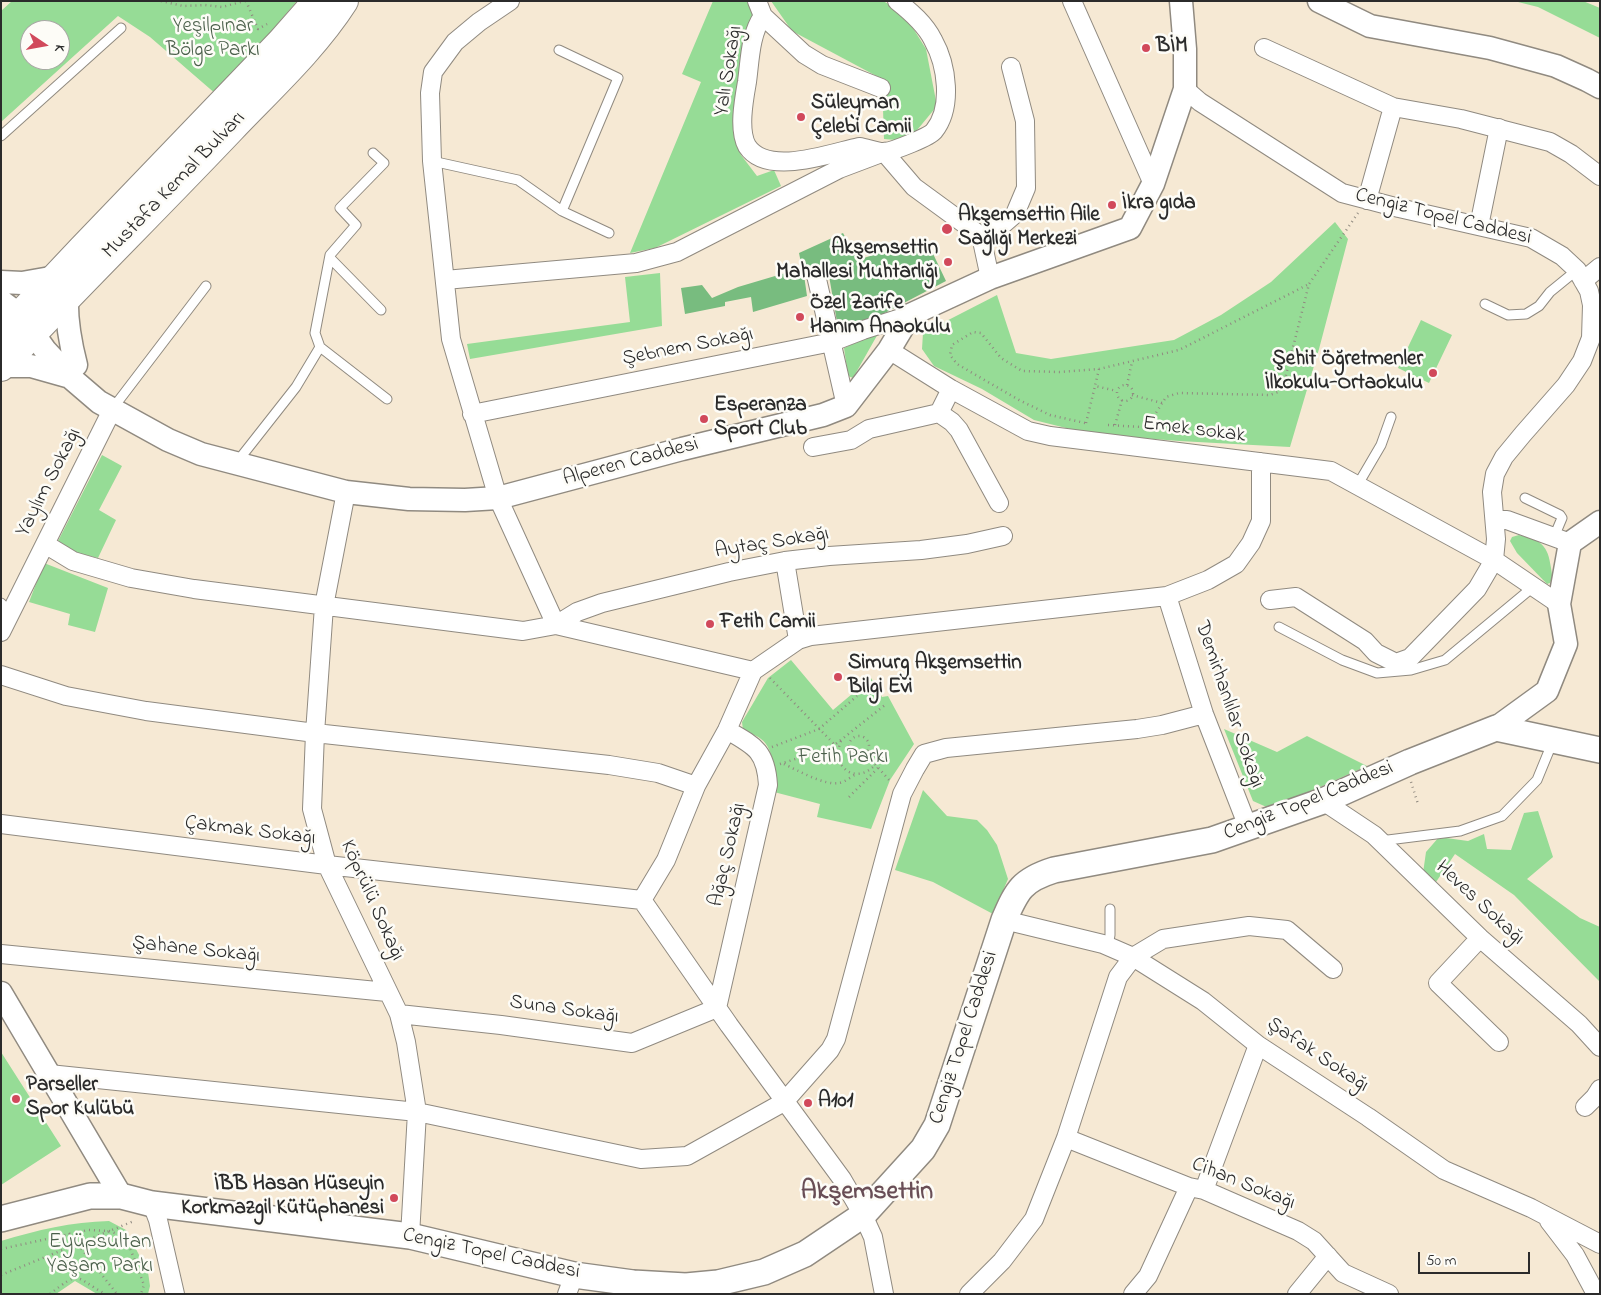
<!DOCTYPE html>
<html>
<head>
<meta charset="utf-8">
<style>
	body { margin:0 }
	#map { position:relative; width:1601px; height:1295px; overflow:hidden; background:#f6e9d4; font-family:"Indie Flower",sans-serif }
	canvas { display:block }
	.frame { position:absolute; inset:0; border:2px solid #2b2b2b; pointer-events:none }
	.north { position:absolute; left:20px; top:20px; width:50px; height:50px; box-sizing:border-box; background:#fdfcf7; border:1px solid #a9a8a5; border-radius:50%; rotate:102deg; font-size:14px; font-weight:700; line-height:20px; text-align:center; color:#2b2b2b }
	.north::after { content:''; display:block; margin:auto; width:18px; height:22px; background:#d1495b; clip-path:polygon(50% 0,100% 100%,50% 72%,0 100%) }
	.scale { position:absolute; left:1418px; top:1252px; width:112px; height:22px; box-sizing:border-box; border:2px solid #2b2b2b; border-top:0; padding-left:6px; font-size:15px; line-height:18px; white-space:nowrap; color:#2b2b2b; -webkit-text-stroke:4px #fdfcf7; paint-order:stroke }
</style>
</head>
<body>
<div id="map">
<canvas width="1601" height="1295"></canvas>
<div class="frame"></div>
<div class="north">K</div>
<div class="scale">50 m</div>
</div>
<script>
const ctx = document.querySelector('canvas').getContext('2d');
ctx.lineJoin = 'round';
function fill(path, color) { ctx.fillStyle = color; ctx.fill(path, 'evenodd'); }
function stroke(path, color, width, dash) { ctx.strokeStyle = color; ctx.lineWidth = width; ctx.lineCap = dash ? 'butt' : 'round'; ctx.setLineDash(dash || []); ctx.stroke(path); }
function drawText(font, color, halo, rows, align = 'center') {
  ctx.font = font + ' "Indie Flower",sans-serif'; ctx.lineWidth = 5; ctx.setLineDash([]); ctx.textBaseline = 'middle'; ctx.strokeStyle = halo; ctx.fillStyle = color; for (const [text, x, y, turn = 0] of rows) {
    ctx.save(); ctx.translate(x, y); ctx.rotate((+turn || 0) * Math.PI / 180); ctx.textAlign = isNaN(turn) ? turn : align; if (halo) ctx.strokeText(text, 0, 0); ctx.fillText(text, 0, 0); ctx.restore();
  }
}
const green = new Path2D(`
	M12 1H297L217 95 150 37 118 16 1 122V11ZM30 30H60V60H30Z
	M713 1H750L755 14 733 119 741 155 757 176 774 170 781 186 655 248 630 253 701 82 682 74Z
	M771 1H883L903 12 926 49 937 106 908 141 884 139 882 79 792 31Z
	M1514 1H1583L1600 8V38L1538 7Z
	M1335 222 1348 239 1319 349 1290 447 1179 441 1090 434 1034 420 982 389 934 366 922 349 923 333 997 295 1016 353 1051 359 1174 340 1221 315 1271 282Z
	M660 273 662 326 470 359 467 344 630 322 625 277Z
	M1421 320 1452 335 1429 383 1398 368Z
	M879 332 853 378 848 376 844 348Z
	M102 455 122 466 99 510 116 520 98 558 77 553 58 541Z
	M1519 535C1541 540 1548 545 1551 568 1552 574 1553 578 1550 583L1547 584 1517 553 1510 541 1512 537Z
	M44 563 108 588 95 632 68 625 70 614 29 602Z
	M791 660 833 710 871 678 882 697 888 696 914 744 890 780 871 829 817 817 820 804 774 792C774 776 775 749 761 739 756 735 748 733 743 730L742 722 768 678Z
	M1224 729 1277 752 1307 736 1367 766 1271 809 1253 801Z
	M923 790 947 816 977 820 987 830 997 845 1008 879 993 914 933 882 895 870Z
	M1538 811 1553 857 1527 879 1580 918 1600 927V982L1514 895 1455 854 1436 882 1423 873 1426 852 1439 837 1468 841 1484 834 1487 849 1511 850 1524 813Z
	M1 1052 61 1146 1 1185Z
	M109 1221 126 1230 148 1272 150 1286 148 1294H97L75 1281 56 1294H1V1241C37 1230 72 1222 109 1221Z`);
const forest = new Path2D(`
	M843 233 857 260 926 239 946 281 856 328 842 330 837 322 828 270 804 275 807 296 753 312 751 297 725 302V306L685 314 681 288 702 285 712 298 738 287 802 268 799 253Z`);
const path = new Path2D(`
	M161 1 183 6 205 5 222 7 245 1
	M246 1 258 29 267 24
	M1099 369 1095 386 1117 391
	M1127 385 1132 362
	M1117 393a8 8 0 1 1 16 0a8 8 0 1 1-16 0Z
	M1132 395 1162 403
	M1085 423 1050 415 1019 400 957 364 950 355 952 345 973 332 981 333 1001 358 1022 371 1059 372 1099 369 1179 350 1309 284
	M1086 423 1095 386
	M1108 425 1141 427 1149 424 1166 397 1179 393 1270 395 1278 392 1284 383 1309 284 1358 213
	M1115 425 1122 400
	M770 678 835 745
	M849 746a10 10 0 1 1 20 0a10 10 0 1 1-20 0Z
	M841 741C830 766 855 786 875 765
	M772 747 819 729 857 696
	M865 753 891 782
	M780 764 832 747 885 705
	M784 764C797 770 825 786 839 783 845 782 851 777 856 774
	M1411 782 1418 804
	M849 797 878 768
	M69 1233 117 1294
	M1 1249 88 1230 109 1231 123 1236 130 1248 144 1285 141 1294
	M1 1275 134 1221
	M50 1294C81 1270 73 1276 105 1294`);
const service = new Path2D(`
	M1 136 121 28
	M432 161 518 180 562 211 618 78 559 50
	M562 211 609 233
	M330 258 381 310
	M1485 304 1508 315 1526 314 1539 306 1550 292 1577 270
	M320 347 387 399
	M113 408 206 286
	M237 462 296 387 320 347 315 333 330 255 356 225 340 208 384 163 373 153
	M1357 486 1381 445 1391 417
	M1525 498 1560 515 1562 518 1554 537
	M1 603 11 613
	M1279 627 1342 660 1377 673 1411 670 1445 660 1533 587
	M1380 841 1460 831 1502 816 1537 780 1553 741
	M1108 946 1110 935V909`);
const minor = new Path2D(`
	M510 1 479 22 455 42 433 72 430 93 432 161 451 339 498 498 556 625 577 612 602 603 729 572 785 561 829 556 921 550 967 544 1003 536
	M757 1 763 16 804 54 822 65 881 88
	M1072 1 1153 184
	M763 16C750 34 750 60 747 82 744 99 738 130 747 146 767 177 831 153 859 147 867 148 879 153 885 152 894 151 929 137 934 131 953 107 947 65 933 40 925 24 911 12 897 1
	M1264 48 1393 107
	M1185 89 1200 102 1342 193 1399 208 1531 238 1562 256 1577 270 1589 291 1592 305 1591 338 1582 361 1566 385 1523 434 1504 457 1495 474 1492 492 1496 539 1494 560 1477 589 1410 658 1396 663 1376 653 1365 641 1296 597 1270 600
	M1367 200 1393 107 1461 119 1550 142 1571 154 1600 176
	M1479 226 1499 128
	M981 236 1000 227 1015 214 1026 188 1025 121 1011 67
	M816 275 846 406
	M445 280 636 263 677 252 839 169 884 152 914 187 981 236 990 278
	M1583 281 1600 267
	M889 350 951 389 1028 431 1050 436 1331 471 1494 560 1559 604
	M939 413 952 422 959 430 999 503
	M472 414 832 342 863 330 910 315
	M813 447 851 440 869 429 939 413 951 389
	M346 492 324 606 315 733 312 809 327 865 399 1014 406 1042 417 1112 410 1236
	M1495 520H1507L1570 543
	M45 544 73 561 131 578 194 589 523 631 556 625 753 671
	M785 561 798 640
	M1167 596 1204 714 1248 827
	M1 632 113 408
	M1 675 66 696 146 711 315 733 609 765 658 773 696 786
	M1323 801 1374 835 1480 938 1579 1024 1600 1047
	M1 824 327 865 642 900
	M1004 920 1103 944 1133 957 1203 1001 1258 1045 1368 1117 1444 1170 1531 1208 1600 1244
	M1480 938 1438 983 1499 1042
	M1 954 387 992
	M399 1014 501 1025 632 1043 717 1008 768 785C766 751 755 746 727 730
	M49 1074 417 1112 641 1159 687 1156 784 1102 830 1050 836 1039 902 794 915 769 924 754 946 748 1137 729 1162 725 1204 714
	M1585 1107 1595 1097 1600 1089
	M1066 1138 1189 1187 1204 1190 1298 1231 1314 1241 1343 1273 1389 1294
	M1204 1190 1258 1045
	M152 1204 158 1220 175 1294
	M1549 1221 1575 1255 1596 1294
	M567 1294 574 1275
	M884 1294 873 1237 863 1215 842 1179 729 1025 642 900 666 860 696 786 727 730 753 671 798 640 811 636 1167 596 1208 580 1236 564 1251 543 1261 521V462
	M969 1294 1002 1261 1034 1219 1066 1138 1118 977 1133 957 1163 939 1249 926 1287 930 1333 969
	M1133 1294 1148 1276 1189 1187
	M1297 1294 1328 1256`);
const tertiary = new Path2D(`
	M1319 1 1370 26 1490 48 1556 66 1587 80 1600 87
	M1 282 22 283 56 277
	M67 296C66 320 70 342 76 365
	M1 301 20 315
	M35 331 38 340 45 350 71 378 99 402 168 440 201 454 346 492 409 499 465 500 498 498 682 449 823 415 846 406 889 350 910 315 990 278 1130 228 1153 184 1185 89V49L1181 1
	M3 366H31L70 377
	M1496 728 1547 691 1566 644 1559 604 1570 543 1600 522
	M1 993 121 1196`);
const secondary = new Path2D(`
	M1 1219 90 1196H121L152 1204 410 1236 574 1275 633 1283 686 1286 718 1283 764 1272 805 1254 863 1215 923 1149 937 1125 1004 920C1017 890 1022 880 1054 870L1212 840 1323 801 1410 762 1496 728 1600 750`);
const primary = new Path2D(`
	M1 335 82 249 281 42 317 1
	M1 367C77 286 155 209 231 129 269 89 314 48 344 1`);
const markers = [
	[1146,48,5,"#d1495b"],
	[801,117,5,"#d1495b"],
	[1112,205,5,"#d1495b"],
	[947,229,6,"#d1495b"],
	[948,262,5,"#d1495b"],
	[800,317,5,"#d1495b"],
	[1433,373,5,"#d1495b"],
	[704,419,5,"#d1495b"],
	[710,624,5,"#d1495b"],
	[838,677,5,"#d1495b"],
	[16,1099,5,"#d1495b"],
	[808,1103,5,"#d1495b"],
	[394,1198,5,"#d1495b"]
];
const parkNames = [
	["Yeşilpınar",213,28],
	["Bölge Parkı",213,52],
	["Fetih Parkı",843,759],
	["Eyüpsultan",100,1244],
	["Yaşam Parkı",100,1268]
];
const poiNames = [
	["BİM",1156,48],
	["Süleyman",811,105],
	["Çelebi Camii",811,129],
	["İkra gıda",1122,205],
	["Akşemsettin Aile",958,217],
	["Sağlığı Merkezi",958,241],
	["Akşemsettin",938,250,"right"],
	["Mahallesi Muhtarlığı",938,274,"right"],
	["Özel Zarife",810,305],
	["Hanım Anaokulu",810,329],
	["Şehit Öğretmenler",1423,361,"right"],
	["İlkokulu-Ortaokulu",1423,385,"right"],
	["Esperanza",714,407],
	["Sport Club",714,431],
	["Fetih Camii",720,624],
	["Simurg Akşemsettin",848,665],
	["Bilgi Evi",848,689],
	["Parseller",26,1087],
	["Spor Kulübü",26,1111],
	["A101",818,1103],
	["İBB Hasan Hüseyin",384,1186,"right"],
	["Korkmazgil Kütüphanesi",384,1210,"right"]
];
const streetNames = [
	["Yalı Sokağı",730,71,-81],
	["Mustafa Kemal Bulvarı",175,186,-46],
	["Cengiz Topel Caddesi",1443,218,14],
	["Şebnem Sokağı",688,348,-11],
	["Emek sokak",1194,431,7],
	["Alperen Caddesi",631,463,-15],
	["Yaylım Sokağı",50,483,-63],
	["Aytaç Sokağı",772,544,-9],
	["Demirhanlılar Sokağı",1228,705,71],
	["Cengiz Topel Caddesi",1309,802,-22],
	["Çakmak Sokağı",250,832,7],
	["Ağaç Sokağı",729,855,-77],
	["Köprülü Sokağı",371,901,66],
	["Heves Sokağı",1479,904,43],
	["Şahane Sokağı",196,951,6],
	["Suna Sokağı",564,1011,8],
	["Cengiz Topel Caddesi",965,1038,-72],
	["Şafak Sokağı",1317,1056,34],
	["Cihan Sokağı",1243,1185,22],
	["Cengiz Topel Caddesi",491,1255,12]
];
const districtNames = [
	["Akşemsettin",867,1194]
];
fill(green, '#96dc96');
fill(forest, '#78bc7f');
stroke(service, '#908a80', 11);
stroke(minor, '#908a80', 20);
stroke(tertiary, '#908a80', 25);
stroke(secondary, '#908a80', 28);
stroke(primary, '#908a80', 30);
stroke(path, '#908a80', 2.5, [1, 4]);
stroke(service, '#fff', 9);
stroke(minor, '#fff', 18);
stroke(tertiary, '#fff', 22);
stroke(secondary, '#fff', 25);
stroke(primary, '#fff', 28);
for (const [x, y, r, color] of markers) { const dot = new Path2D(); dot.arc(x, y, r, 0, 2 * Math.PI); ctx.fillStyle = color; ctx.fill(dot); stroke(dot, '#fdfcf7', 2); }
drawText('21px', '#4b604b', '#fdfcf7', parkNames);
drawText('bold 21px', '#2b2b2b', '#fdfcf7', poiNames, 'left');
drawText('21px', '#2b2b2b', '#fdfcf7', streetNames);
drawText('bold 26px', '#694e56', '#fdfcf7', districtNames);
</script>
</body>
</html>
